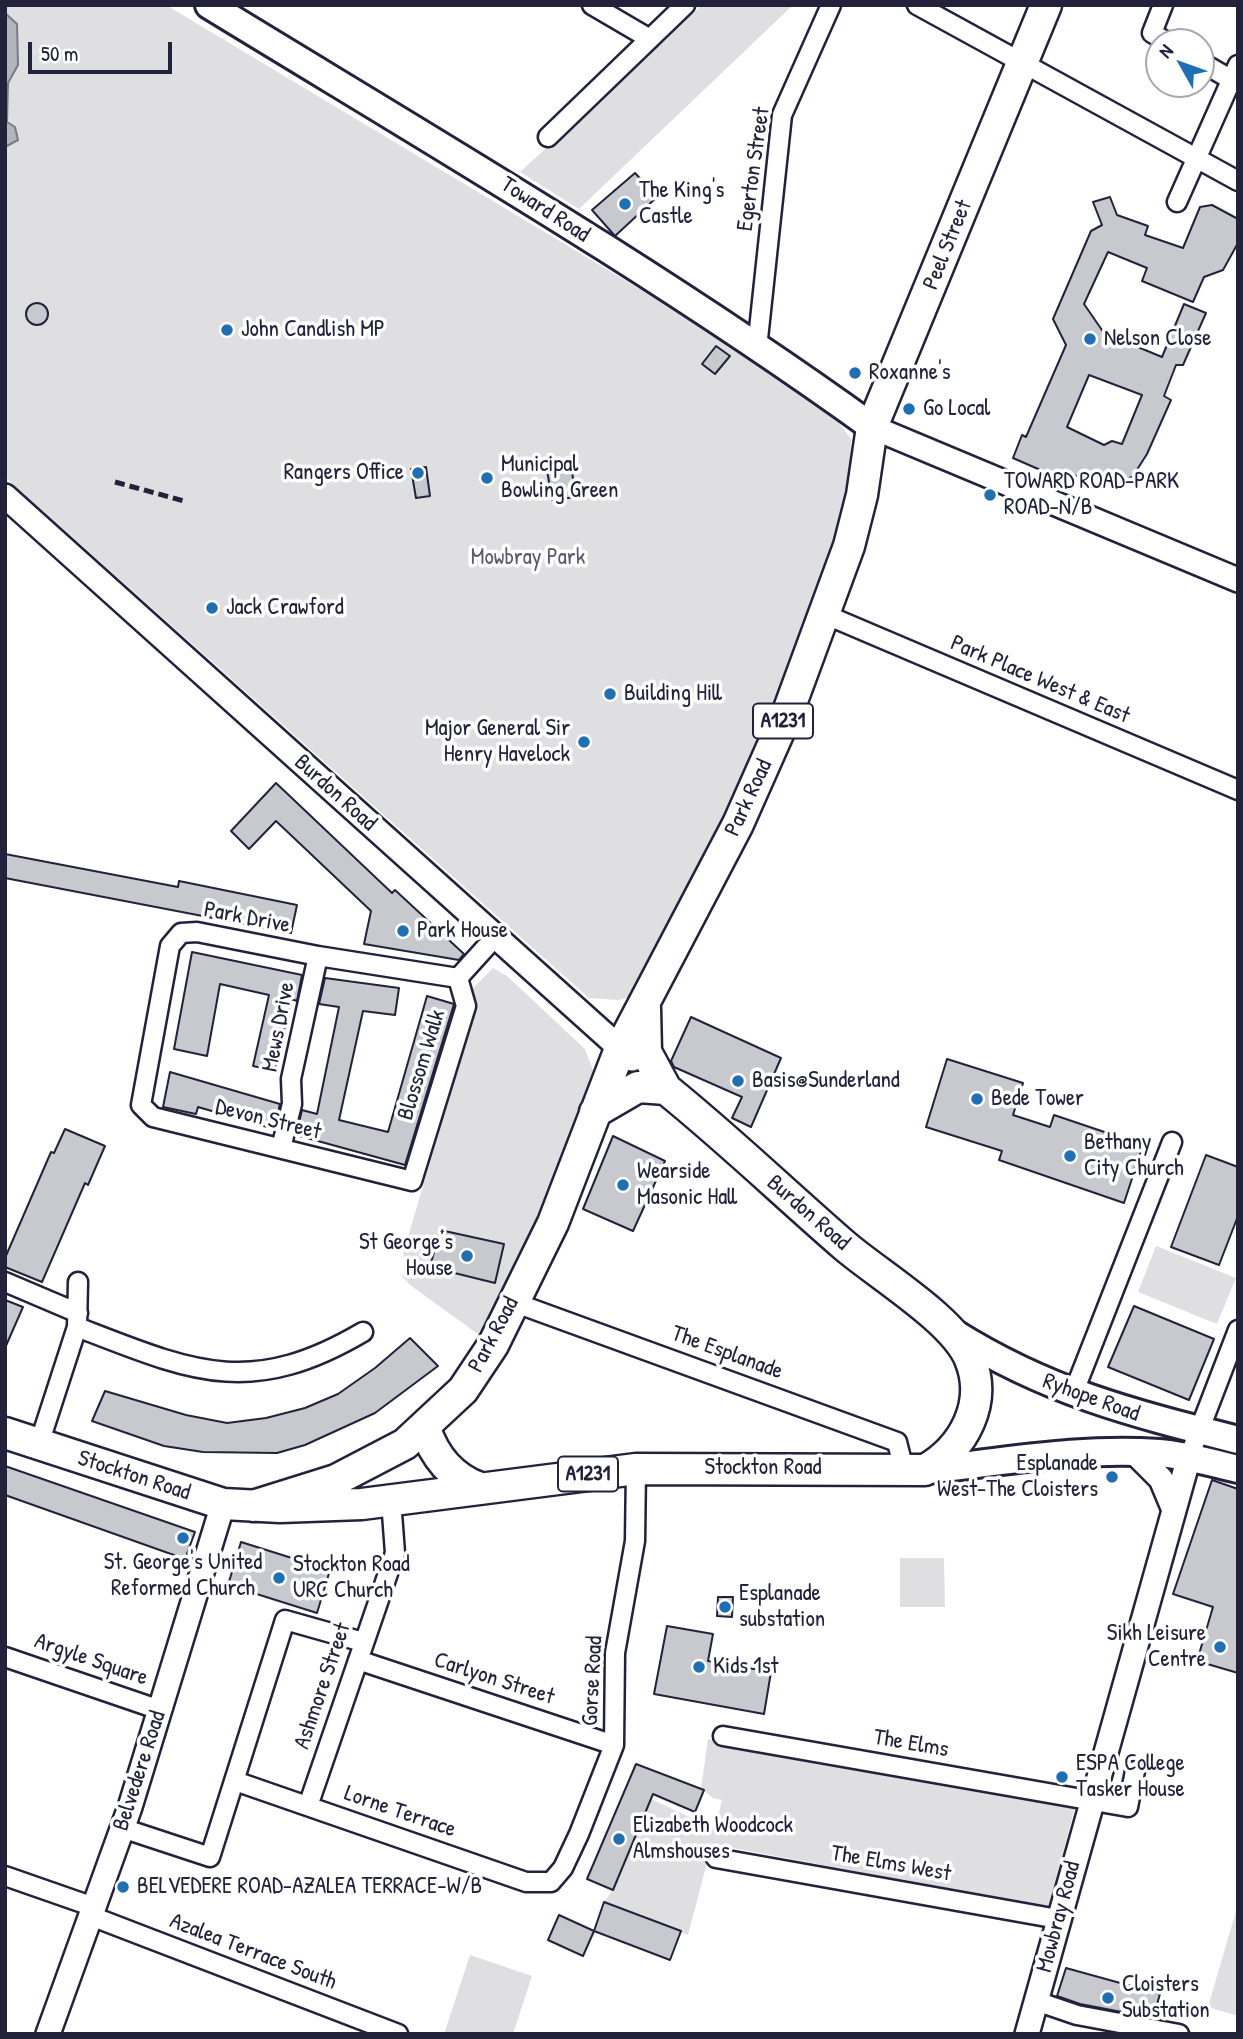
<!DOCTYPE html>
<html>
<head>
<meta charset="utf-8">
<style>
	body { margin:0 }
	#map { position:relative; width:1243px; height:2039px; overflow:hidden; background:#fff; font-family:"Patrick Hand",sans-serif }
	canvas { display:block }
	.frame { position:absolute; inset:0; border:7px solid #22223b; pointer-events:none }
	.north { position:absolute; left:1145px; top:28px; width:70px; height:70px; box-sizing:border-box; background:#fff; border:2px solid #a7a7b1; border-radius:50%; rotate:310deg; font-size:19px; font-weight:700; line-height:28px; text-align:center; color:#22223b }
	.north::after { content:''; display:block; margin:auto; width:24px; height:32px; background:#1f6fb2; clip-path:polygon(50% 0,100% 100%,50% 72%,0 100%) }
	.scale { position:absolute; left:28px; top:42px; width:144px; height:32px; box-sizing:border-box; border:4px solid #22223b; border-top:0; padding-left:9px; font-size:21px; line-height:24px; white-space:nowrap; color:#22223b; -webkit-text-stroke:5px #fff; paint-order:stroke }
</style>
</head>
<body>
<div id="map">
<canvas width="1243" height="2039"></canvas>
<div class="frame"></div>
<div class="north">N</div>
<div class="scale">50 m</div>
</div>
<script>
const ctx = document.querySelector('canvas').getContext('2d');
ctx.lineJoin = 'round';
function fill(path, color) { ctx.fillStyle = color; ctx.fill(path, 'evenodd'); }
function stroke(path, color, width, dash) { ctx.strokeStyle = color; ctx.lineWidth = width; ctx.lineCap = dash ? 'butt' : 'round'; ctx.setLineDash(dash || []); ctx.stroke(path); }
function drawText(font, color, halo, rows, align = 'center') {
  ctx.font = font + ' "Patrick Hand",sans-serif'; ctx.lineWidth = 7; ctx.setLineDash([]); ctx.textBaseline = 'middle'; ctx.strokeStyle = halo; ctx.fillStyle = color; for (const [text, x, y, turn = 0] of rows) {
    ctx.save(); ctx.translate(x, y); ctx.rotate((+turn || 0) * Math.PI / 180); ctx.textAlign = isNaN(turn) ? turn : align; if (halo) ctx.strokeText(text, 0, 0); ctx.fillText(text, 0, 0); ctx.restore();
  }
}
const green = new Path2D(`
	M5 5H166L693 321 779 376 835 418 851 439 850 486 832 573 737 816 641 994 619 1000 589 998 5 477Z
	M702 5H793L579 209 520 172Z
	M493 968 507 976 585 1049 595 1075 550 1202 486 1340 410 1285 402 1276 411 1271 403 1253 476 1009 469 992Z
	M1156 1246 1236 1278 1217 1324 1138 1292Z
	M900 1558H944L945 1607H900Z
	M708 1739 1075 1807 1048 1908 712 1844 688 1935 604 1902 613 1890 651 1799 715 1829 722 1800 713 1798 701 1788Z
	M1238 1904V2016L1208 2007Z
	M470 1955 532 1976 513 2034H444Z`);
const water = new Path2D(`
	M5 13 17 24 18 65 8 83 7 122 15 127 18 140 5 147Z`);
const building = new Path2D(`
	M635 173 657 197 615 236 592 210Z
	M1110 197 1117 215 1148 226 1145 235 1183 248 1200 207 1212 205 1238 219V243L1223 270 1204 277 1193 302 1142 281 1147 268 1108 252 1084 304 1104 333 1162 357 1184 304 1206 313 1183 365H1176L1164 396 1171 400 1147 454 1133 476 1113 488 1064 472 1061 479 1013 458 1022 435 1026 437 1066 345 1053 319 1091 231 1102 225 1093 202ZM1089 375 1142 395 1122 444 1112 441 1104 445 1067 427Z
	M26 314a11 11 0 1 1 22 0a11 11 0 1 1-22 0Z
	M716 346 730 356 715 374 702 364Z
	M570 460 576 497 552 500 546 464Z
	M426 467 430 496 416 498 411 469Z
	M276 783 392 893 395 890 464 954 459 960 364 944 371 911 276 821 249 849 231 831Z
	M5 854 178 887 179 881 297 905 291 933 5 878Z
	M192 952 302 975 297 1001 291 999 275 1071 253 1066 269 995 220 984 207 1056 174 1049Z
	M325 978 399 988 395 1015 363 1011 339 1120 388 1132 427 996 454 1004 405 1165 296 1135 302 1110 317 1114 339 1007 319 1004Z
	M691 1017 781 1058 751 1127 732 1118 742 1097 674 1067 671 1061Z
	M947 1059 1023 1083 1013 1115 1050 1127 1054 1115 1143 1145 1124 1203 999 1160 1002 1151 926 1127Z
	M170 1072 280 1104 274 1129 198 1107 196 1114 163 1107Z
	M65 1129 105 1146 88 1185 85 1183 42 1282 5 1267V1258L51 1152 54 1153Z
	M613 1136 665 1161 633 1231 583 1209Z
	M1206 1155 1238 1167V1216L1219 1265 1171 1247Z
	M440 1230 504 1244 495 1283 430 1267Z
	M5 1300 23 1307 5 1348Z
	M1134 1306 1214 1339 1189 1400 1108 1367Z
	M410 1338 438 1366 375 1413 305 1445 277 1453 203 1452 164 1446 92 1421 105 1391 186 1415 227 1423 266 1418 305 1408 338 1394 375 1368Z
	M5 1466 195 1532 185 1559 5 1495Z
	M1212 1480 1238 1489V1673L1197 1661 1213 1607 1173 1594Z
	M241 1542 330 1570 317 1613 228 1585Z
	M718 1597H733L732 1617 717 1616Z
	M667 1626 713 1634 708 1661 771 1672 764 1714 654 1694Z
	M636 1764 704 1790 695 1812 653 1794 613 1890 587 1879Z
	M604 1902 681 1931 670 1960 594 1931Z
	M559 1915 594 1931 583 1956 548 1940Z
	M1066 1968 1160 1994 1153 2018 1080 2004 1057 1996Z`);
const minor = new Path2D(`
	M592 5 650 39
	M917 5 1238 181
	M1163 5 1152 33 1167 42
	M1201 62 1230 79
	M548 137 685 5
	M1177 202 1238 65
	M757 348 782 115 831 5
	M824 614 1238 790
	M458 978 318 956 197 932 181 933 170 946 141 1105 153 1117 412 1181 466 1006 458 978 496 936
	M281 1148 292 1104 291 1079 318 956
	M5 1282 78 1313
	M513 1302 897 1442 904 1470
	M77 1327C191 1371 249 1399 363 1332
	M1073 1394 1172 1142
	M39 1444 77 1327 78 1282
	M1189 1457 1238 1330
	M5 1657 160 1710
	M358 1660 614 1745
	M723 1736 1128 1807 1135 1771
	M235 1781 526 1882H551L563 1868 579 1834 614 1745 615 1653 635 1541 636 1469
	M308 1806 395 1553 391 1500
	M122 1828 210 1857 285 1620 363 1642
	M716 1858 1058 1919
	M5 1876 94 1907
	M91 1916 398 2034
	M1036 2001 1077 2015 1179 2034`);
const tertiary = new Path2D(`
	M872 427 1238 580
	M5 496 632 1059
	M1134 1452 1161 1479 1174 1510
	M48 2034 130 1807 223 1504
	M1027 2034 1189 1457`);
const secondary = new Path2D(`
	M209 5C433 142 660 274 872 427
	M954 1333C1048 1392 1132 1413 1238 1440
	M925 1470C1002 1462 1081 1447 1159 1453 1186 1455 1212 1463 1238 1469`);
const trunk = new Path2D(`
	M645 1008 646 1052 666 1089
	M425 1428C434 1456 452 1478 480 1488
	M5 1433 223 1504 280 1507 362 1504 636 1469 925 1470C964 1448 988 1403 970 1359 954 1320 879 1275 845 1246 785 1194 728 1139 666 1089L638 1087 595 1112
	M253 1506 336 1480 405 1444 463 1390 493 1345 553 1223 620 1049 738 824 789 709 849 546 862 495 872 427 1046 5`);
const rail = new Path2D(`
	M115 482 184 501`);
const markers = [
	[625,204,7,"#1f6fb2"],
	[227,330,7,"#1f6fb2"],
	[1090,339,7,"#1f6fb2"],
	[855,373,7,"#1f6fb2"],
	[909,409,7,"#1f6fb2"],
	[418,473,7,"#1f6fb2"],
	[487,478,7,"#1f6fb2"],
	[990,495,7,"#1f6fb2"],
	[212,608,7,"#1f6fb2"],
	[610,694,7,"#1f6fb2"],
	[584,742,7,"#1f6fb2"],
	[403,931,7,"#1f6fb2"],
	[738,1081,7,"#1f6fb2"],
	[977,1099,7,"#1f6fb2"],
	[1070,1156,7,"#1f6fb2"],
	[623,1185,7,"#1f6fb2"],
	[467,1256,7,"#1f6fb2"],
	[1112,1477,7,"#1f6fb2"],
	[183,1538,7,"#1f6fb2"],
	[279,1578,7,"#1f6fb2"],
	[725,1607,7,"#1f6fb2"],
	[1220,1647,7,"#1f6fb2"],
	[699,1667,7,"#1f6fb2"],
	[1062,1777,7,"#1f6fb2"],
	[619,1839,7,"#1f6fb2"],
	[123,1887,7,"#1f6fb2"],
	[1108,1998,7,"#1f6fb2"]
];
const shields = [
	[783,721,60],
	[588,1474,60]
];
const shieldNames = [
	["A1231",783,721],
	["A1231",588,1474]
];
const streetNames = [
	["Egerton Street",754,169,-82],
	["Toward Road",545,210,33],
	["Peel Street",948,245,-68],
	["Park Place West & East",1040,680,23],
	["Burdon Road",335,793,42],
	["Park Road",749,798,-65],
	["Park Drive",247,918,11],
	["Mews Drive",279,1027,-79],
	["Blossom Walk",422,1065,-73],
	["Devon Street",268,1120,14],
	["Burdon Road",808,1213,41],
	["Park Road",494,1335,-62],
	["The Esplanade",727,1353,20],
	["Ryhope Road",1091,1398,20],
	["Stockton Road",763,1468],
	["Stockton Road",134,1476,18],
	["Argyle Square",91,1660,19],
	["Carlyon Street",494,1679,18],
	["Gorse Road",593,1681,-87],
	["Ashmore Street",323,1686,-71],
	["The Elms",911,1744,10],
	["Belvedere Road",140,1771,-72],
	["Lorne Terrace",400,1812,19],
	["The Elms West",891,1864,10],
	["Mowbray Road",1059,1917,-75],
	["Azalea Terrace South",253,1952,21]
];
const poiNames = [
	["The King's",639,191],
	["Castle",639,217],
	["John Candlish MP",241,330],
	["Nelson Close",1104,339],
	["Roxanne's",869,373],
	["Go Local",923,409],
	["Municipal",501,465],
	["Bowling Green",501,491],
	["Rangers Office",404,473,"right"],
	["TOWARD ROAD-PARK",1004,482],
	["ROAD-N/B",1004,508],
	["Jack Crawford",226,608],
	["Building Hill",624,694],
	["Major General Sir",570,729,"right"],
	["Henry Havelock",570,755,"right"],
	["Park House",417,931],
	["Basis@Sunderland",752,1081],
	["Bede Tower",991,1099],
	["Bethany",1084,1143],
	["City Church",1084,1169],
	["Wearside",637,1172],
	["Masonic Hall",637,1198],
	["St George's",453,1243,"right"],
	["House",453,1269,"right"],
	["Esplanade",1098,1464,"right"],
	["West-The Cloisters",1098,1490,"right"],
	["St. George's United",183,1563,"center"],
	["Reformed Church",183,1589,"center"],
	["Stockton Road",293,1565],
	["URC Church",293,1591],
	["Esplanade",739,1594],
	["substation",739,1620],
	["Sikh Leisure",1206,1634,"right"],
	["Centre",1206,1660,"right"],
	["Kids 1st",713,1667],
	["ESPA College",1076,1764],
	["Tasker House",1076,1790],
	["Elizabeth Woodcock",633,1826],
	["Almshouses",633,1852],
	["BELVEDERE ROAD-AZALEA TERRACE-W/B",137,1887],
	["Cloisters",1122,1985],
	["Substation",1122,2011]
];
const parkNames = [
	["Mowbray Park",528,558]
];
fill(green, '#dfdfe2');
fill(water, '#b4b4bc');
stroke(water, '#7a7a88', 2);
fill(building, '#c8c8cf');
stroke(building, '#22223b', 2);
stroke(minor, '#22223b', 23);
stroke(tertiary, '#22223b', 28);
stroke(secondary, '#22223b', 32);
stroke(trunk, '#22223b', 35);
stroke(minor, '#fff', 18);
stroke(tertiary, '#fff', 23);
stroke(secondary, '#fff', 26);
stroke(trunk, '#fff', 30);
stroke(rail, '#22223b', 5, [10, 5]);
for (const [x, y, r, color] of markers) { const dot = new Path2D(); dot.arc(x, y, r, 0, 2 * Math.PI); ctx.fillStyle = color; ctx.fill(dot); stroke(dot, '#fff', 2.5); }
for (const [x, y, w] of shields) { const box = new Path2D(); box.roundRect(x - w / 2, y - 17.5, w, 35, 5); ctx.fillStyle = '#fff'; ctx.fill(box); stroke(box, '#22223b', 2); }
drawText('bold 21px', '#22223b', null, shieldNames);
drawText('23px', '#22223b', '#fff', streetNames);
drawText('23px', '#22223b', '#fff', poiNames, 'left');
drawText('23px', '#5b5b6d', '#fff', parkNames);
</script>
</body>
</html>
